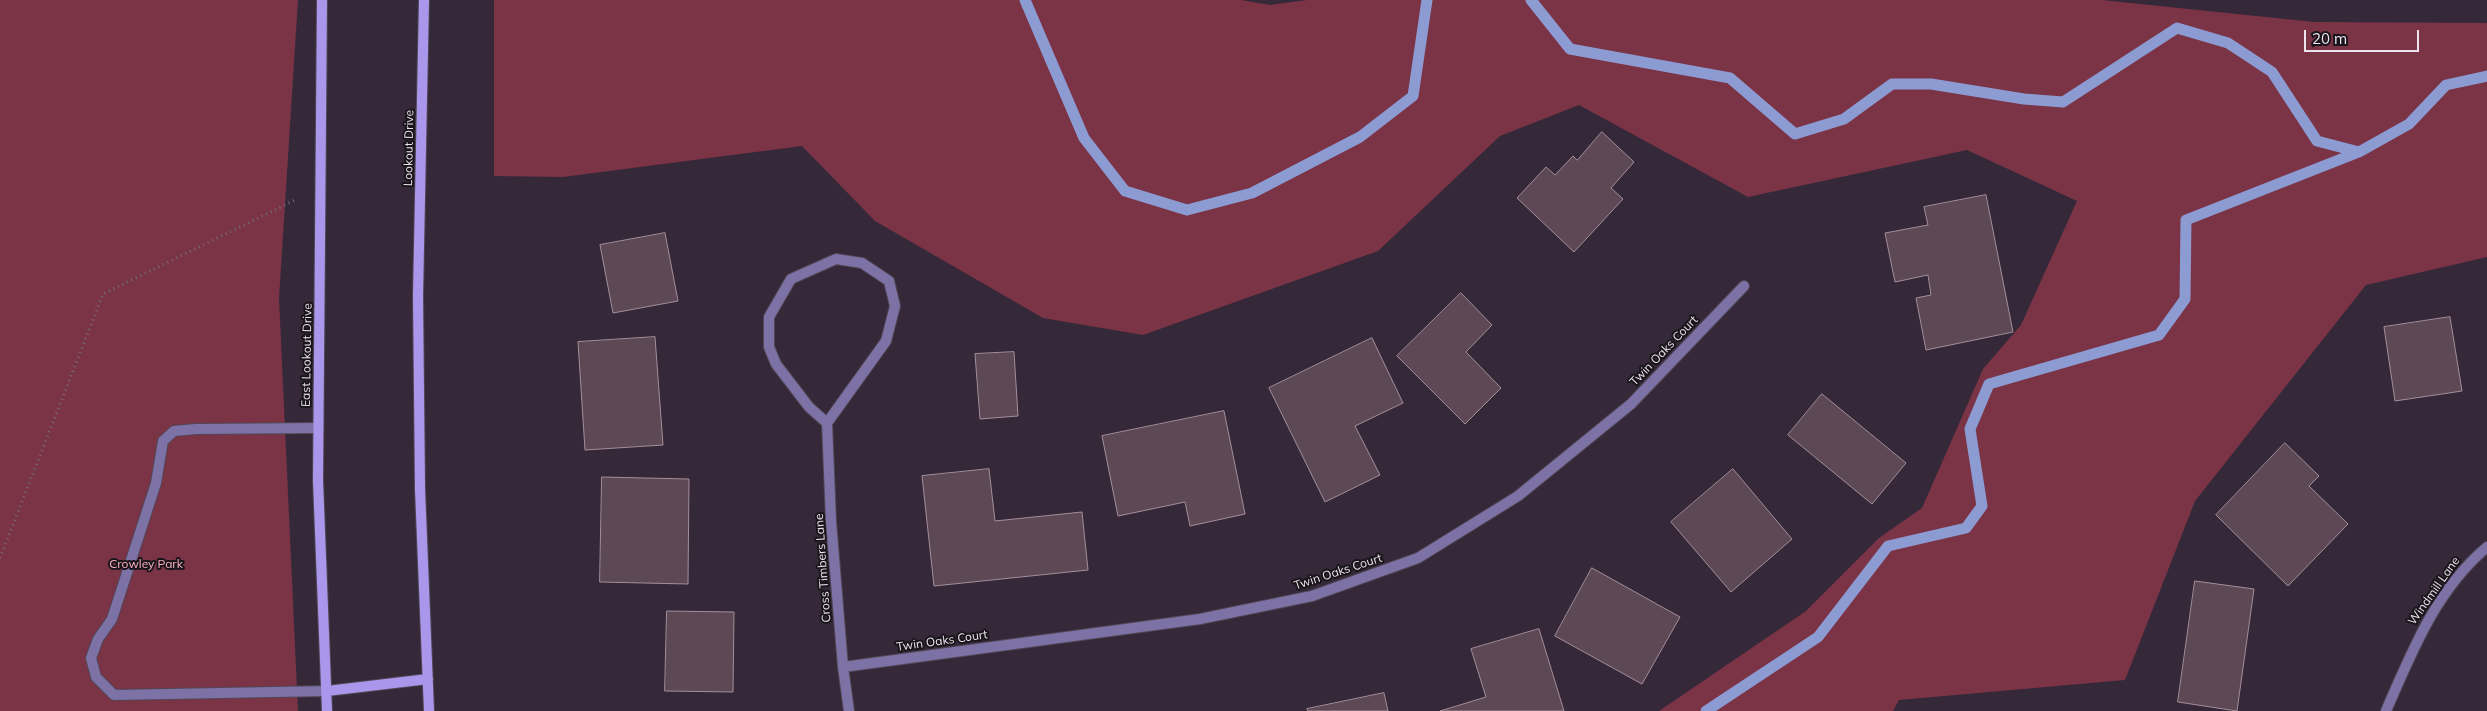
<!DOCTYPE html>
<html>
<head>
<meta charset="utf-8">
<style>
	body { margin:0 }
	#map { position:relative; width:2487px; height:711px; overflow:hidden; background:#352939; font-family:Mulish,sans-serif }
	canvas { display:block }
	.scale { position:absolute; left:2304px; top:30px; width:115px; height:22px; box-sizing:border-box; border:2px solid #ebe3ee; border-top:0; padding-left:6px; font-size:15px; line-height:18px; white-space:nowrap; color:#ebe3ee; -webkit-text-stroke:4px #1a141b; paint-order:stroke }
</style>
</head>
<body>
<div id="map">
<canvas width="2487" height="711"></canvas>
<div class="scale">20 m</div>
</div>
<script>
const ctx = document.querySelector('canvas').getContext('2d');
ctx.lineJoin = 'round';
function fill(path, color) { ctx.fillStyle = color; ctx.fill(path, 'evenodd'); }
function stroke(path, color, width, dash) { ctx.strokeStyle = color; ctx.lineWidth = width; ctx.lineCap = dash ? 'butt' : 'round'; ctx.setLineDash(dash || []); ctx.stroke(path); }
function drawText(font, color, halo, rows, align = 'center') {
  ctx.font = font + ' Mulish,sans-serif'; ctx.lineWidth = 4; ctx.setLineDash([]); ctx.textBaseline = 'middle'; ctx.strokeStyle = halo; ctx.fillStyle = color; for (const [text, x, y, turn = 0] of rows) {
    ctx.save(); ctx.translate(x, y); ctx.rotate((+turn || 0) * Math.PI / 180); ctx.textAlign = isNaN(turn) ? turn : align; if (halo) ctx.strokeText(text, 0, 0); ctx.fillText(text, 0, 0); ctx.restore();
  }
}
const green = new Path2D(`
	M0 0H298L279 298 298 711H0Z
	M494 0H1241L1270 5 1307 0H2102L2314 22 2487 23V257L2366 285 2195 501 2125 680 1899 700 1893 711H1659L1806 611 1879 538 1922 508 1983 369 2021 325 2077 201 1967 150 1748 197 1579 105 1500 136 1378 251 1143 335 1043 318 875 221 802 146 563 177 494 176Z`);
const stream = new Path2D(`
	M1025 0 1084 138 1125 191 1187 210 1252 193 1360 137 1413 96 1427 0
	M1531 0 1570 49 1730 78 1795 134 1844 119 1892 84H1931L2024 99 2063 102 2177 28 2228 43 2272 72 2317 141 2359 152 2409 124 2446 85 2487 76
	M1706 711 1818 637 1888 546 1966 528 1982 506 1970 429 1989 384 2159 335 2185 299 2186 220 2359 152`);
const building = new Path2D(`
	M1602 132 1634 162 1611 188 1623 199 1574 252 1517 198 1546 167 1555 175 1573 156 1577 160Z
	M1986 195 2013 332 1926 350 1916 298 1931 295 1928 275 1895 282 1885 233 1928 225 1924 207Z
	M665 233 678 301 613 313 600 245Z
	M1461 293 1492 325 1466 352 1501 388 1465 424 1397 356Z
	M2450 317 2462 391 2395 401 2384 327Z
	M655 337 663 445 585 450 578 342Z
	M1372 338 1403 403 1355 426 1380 475 1325 502 1269 388Z
	M1014 352 1018 416 980 419 975 354Z
	M1822 394 1906 463 1872 504 1788 435Z
	M1224 411 1245 514 1190 526 1185 502 1118 516 1102 436Z
	M2285 443 2319 476 2309 486 2348 524 2288 586 2216 515Z
	M989 469 995 521 1082 512 1088 570 934 586 922 476Z
	M1733 469 1792 539 1731 592 1671 522Z
	M602 477 689 479 688 584 600 582Z
	M1592 568 1680 617 1642 684 1555 636Z
	M2195 581 2254 589 2237 711 2178 702Z
	M667 611 734 612 733 692 665 691Z
	M1539 629 1564 711H1440L1486 697 1471 649Z
	M1384 693 1388 711H1308L1307 709Z`);
const path = new Path2D(`
	M0 558 103 294 295 200`);
const service = new Path2D(`
	M318 428 196 429 174 431 163 441 156 483 112 619 98 639 91 658 96 677 114 695 327 691`);
const minor = new Path2D(`
	M827 423 809 407 776 364 769 347V317L791 279 836 259 862 263 889 281 895 306 886 341 827 423 831 521 843 667 849 711
	M843 667 1200 619 1312 596 1418 558 1518 496 1631 404 1744 286
	M2386 711C2412 651 2436 590 2487 547`);
const secondary = new Path2D(`
	M322 0 318 480 327 711
	M424 0 418 296 420 489 429 711
	M327 691 428 679`);
const streetNames = [
	["Lookout Drive",409,148,-89],
	["Twin Oaks Court",1664,351,-46],
	["East Lookout Drive",307,355,-89],
	["Cross Timbers Lane",823,568,-94],
	["Twin Oaks Court",1338,572,-18],
	["Windmill Lane",2434,591,-55],
	["Twin Oaks Court",942,641,-8]
];
const parkNames = [
	["Crowley Park",146,564]
];
fill(green, '#7b3346');
stroke(stream, '#8d9bd3', 11);
fill(building, '#5d4955');
stroke(building, '#a48e9b', 1);
stroke(service, '#524756', 12);
stroke(minor, '#524756', 12);
stroke(secondary, '#524756', 12);
stroke(path, '#766b7a', 3, [1, 4]);
stroke(service, '#7d72a6', 10);
stroke(minor, '#7d72a6', 10);
stroke(secondary, '#aa97eb', 10);
drawText('12px', '#ebe3ee', '#1a141b', streetNames);
drawText('12px', '#fbb1c0', '#1a141b', parkNames);
</script>
</body>
</html>
